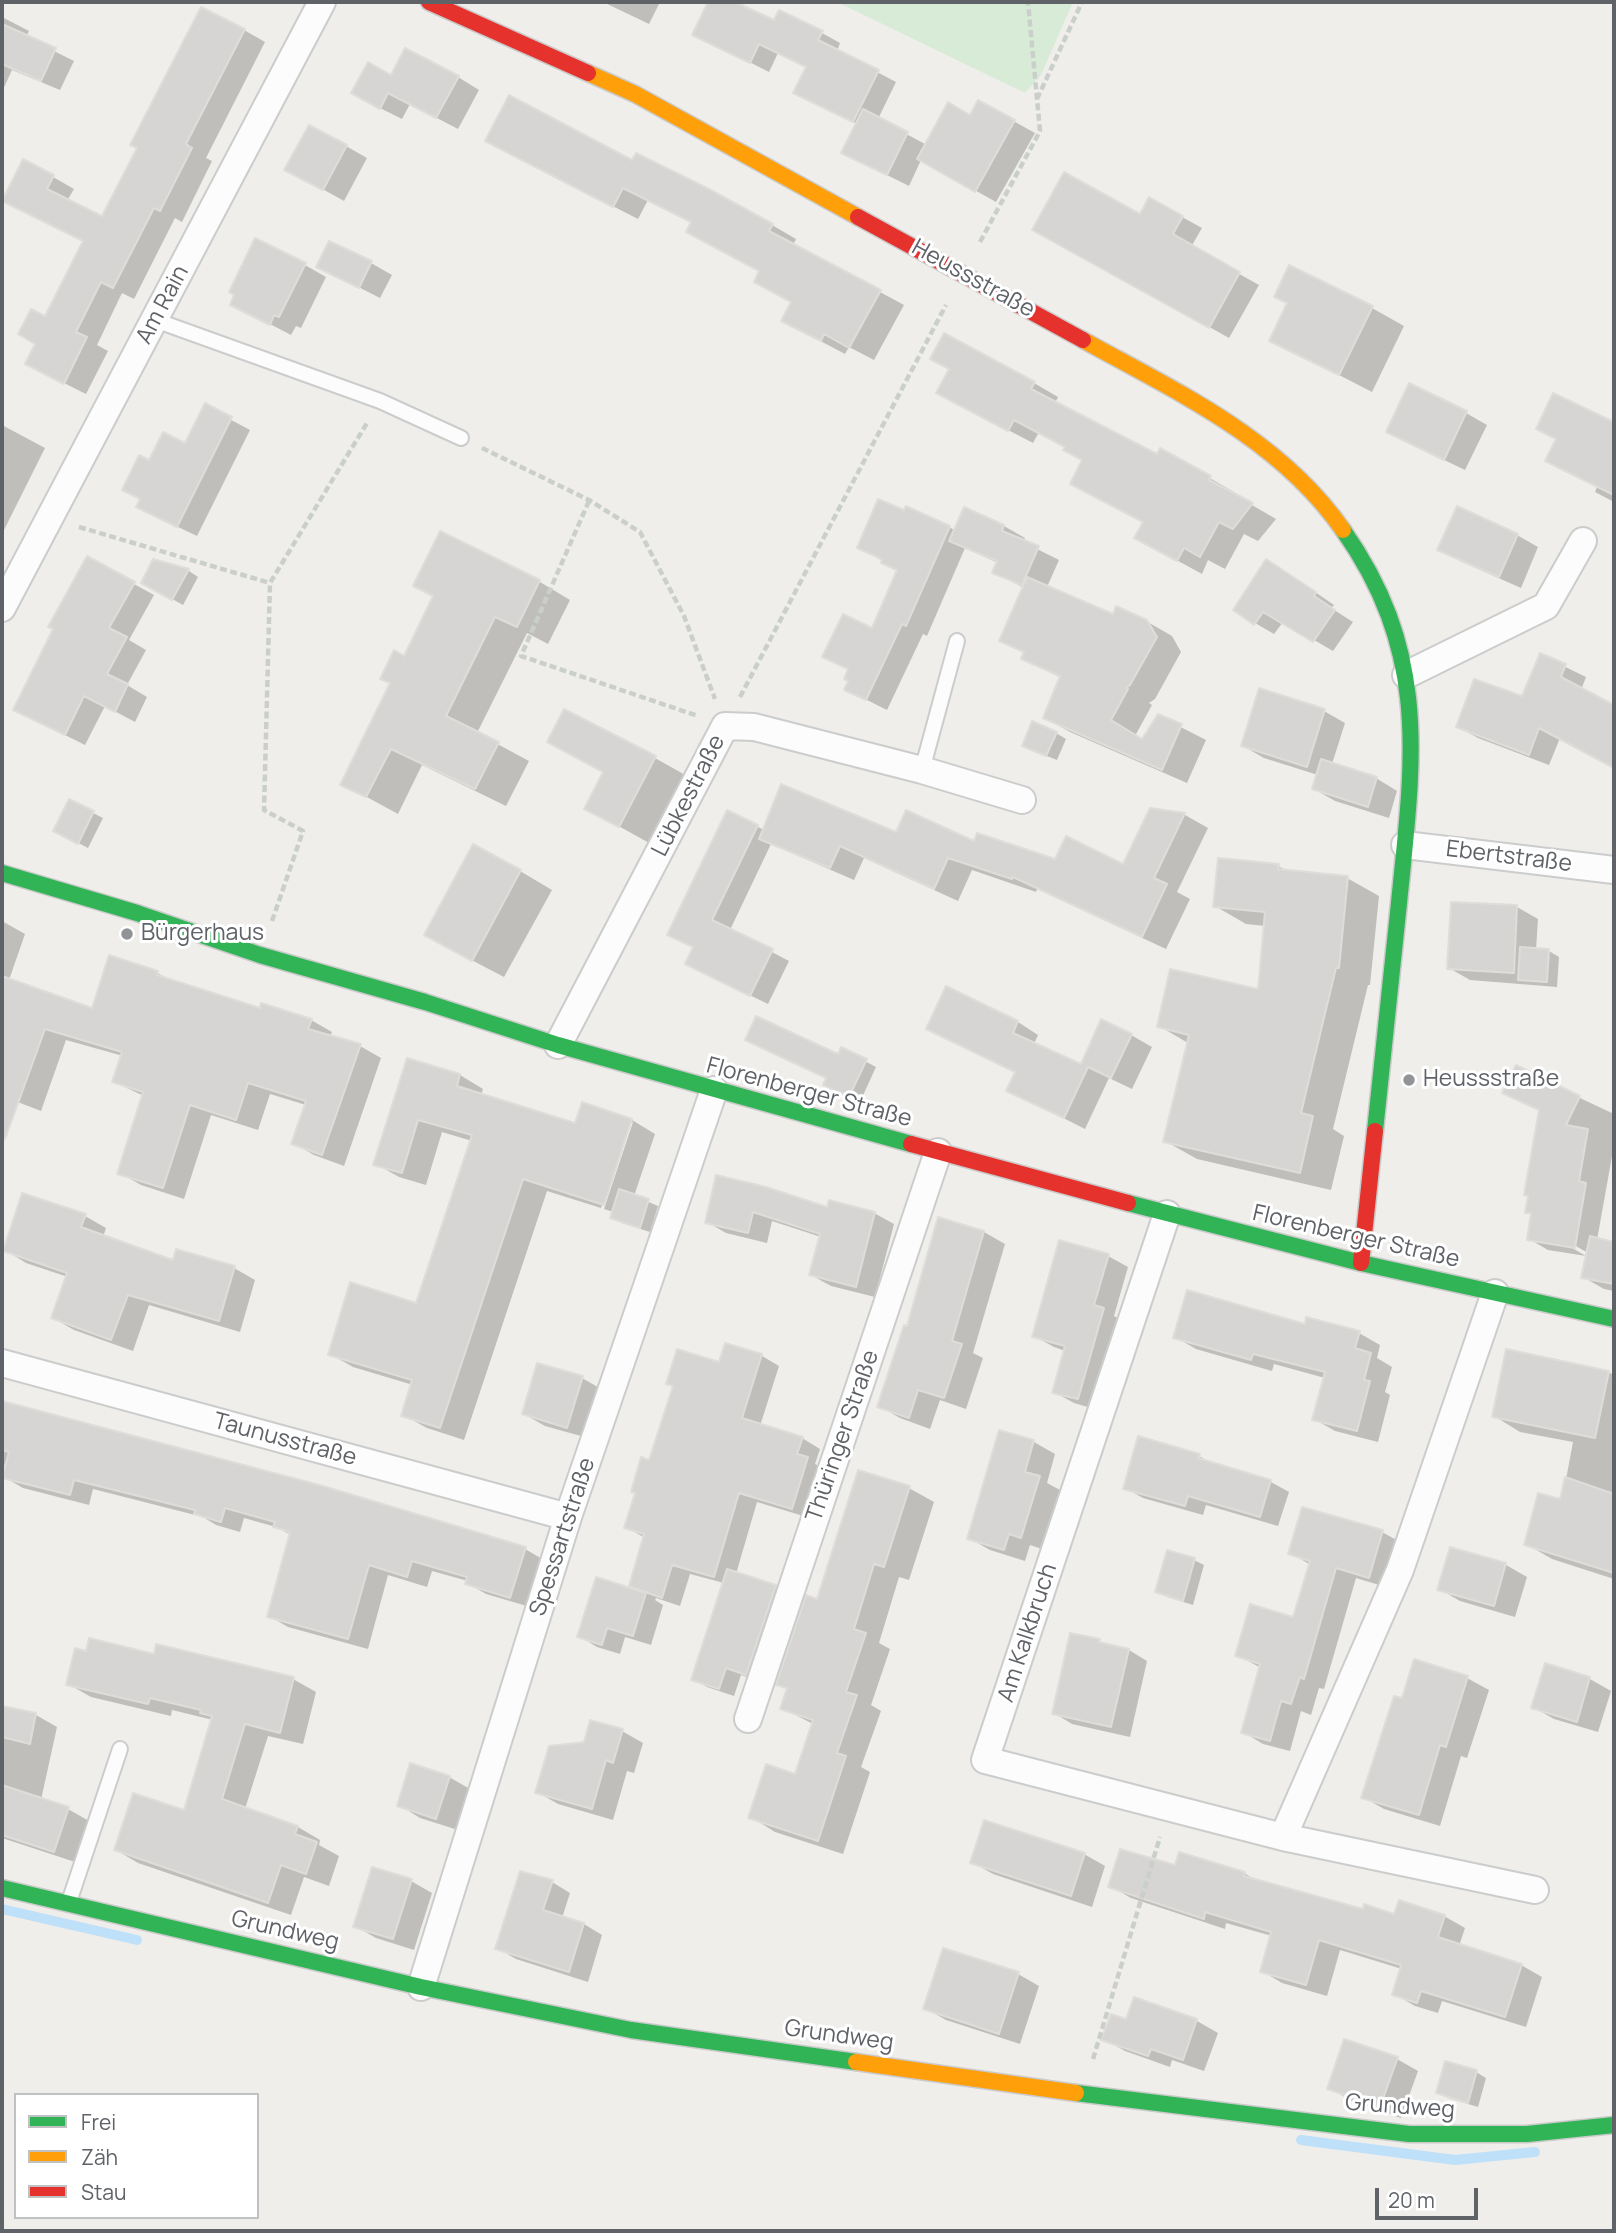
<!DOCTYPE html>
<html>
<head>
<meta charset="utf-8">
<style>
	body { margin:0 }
	#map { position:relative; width:1616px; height:2233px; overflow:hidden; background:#efeeea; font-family:Manrope,sans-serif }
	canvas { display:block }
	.frame { position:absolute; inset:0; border:4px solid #5f6368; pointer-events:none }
	.legend { position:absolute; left:14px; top:2093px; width:245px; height:126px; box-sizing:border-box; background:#fff; border:2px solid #bfc1c3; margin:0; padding:9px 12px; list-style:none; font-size:21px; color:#5f6368 }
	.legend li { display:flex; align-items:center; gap:14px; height:35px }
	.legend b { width:35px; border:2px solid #bfc1c3 }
	.scale { position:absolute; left:1375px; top:2188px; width:103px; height:32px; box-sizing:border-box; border:4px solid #5f6368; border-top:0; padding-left:9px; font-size:21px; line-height:24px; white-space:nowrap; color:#5f6368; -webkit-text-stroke:5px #fff; paint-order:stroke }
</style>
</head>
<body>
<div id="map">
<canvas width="1616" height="2233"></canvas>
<div class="frame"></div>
<ul class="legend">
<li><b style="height:9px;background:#30b455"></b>Frei</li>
<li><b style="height:9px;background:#ff9f0a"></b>Zäh</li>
<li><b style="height:9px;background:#e5322d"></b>Stau</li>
</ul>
<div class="scale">20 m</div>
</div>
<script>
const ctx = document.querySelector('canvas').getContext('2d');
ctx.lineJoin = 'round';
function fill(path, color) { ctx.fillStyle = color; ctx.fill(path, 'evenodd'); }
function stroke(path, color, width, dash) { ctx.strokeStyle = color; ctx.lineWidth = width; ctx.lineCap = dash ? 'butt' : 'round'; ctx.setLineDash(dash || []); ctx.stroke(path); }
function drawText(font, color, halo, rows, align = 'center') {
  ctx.font = font + ' Manrope,sans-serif'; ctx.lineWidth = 6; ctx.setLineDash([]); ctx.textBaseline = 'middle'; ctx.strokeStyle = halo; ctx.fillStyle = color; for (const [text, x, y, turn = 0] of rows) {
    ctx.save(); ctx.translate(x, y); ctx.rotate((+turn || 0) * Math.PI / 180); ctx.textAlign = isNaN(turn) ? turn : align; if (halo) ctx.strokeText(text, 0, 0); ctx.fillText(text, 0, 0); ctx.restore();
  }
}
const green = new Path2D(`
	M837 2H1073L1041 75 1025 93Z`);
const shadow = new Path2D(`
	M603 2H660L649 24Z
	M710 2H731L774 23 822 33 840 43 837 51 896 82 878 119 927 145 971 117 979 102 1035 133 996 202 921 160 909 186 865 164 857 124 795 92 807 68 778 53 769 72 694 34Z
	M2 17 29 31 26 37 74 61 60 90 12 70 2 92Z
	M244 30 265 42 206 158 212 161 182 222 175 218 134 299 122 293 97 345 108 351 86 394 48 375 46 318 85 242 25 212 53 177 74 189 67 201 103 219Z
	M392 77H458L479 90 458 129 410 104 402 119 374 105Z
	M346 146 367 158 344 201 308 181Z
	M511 154 632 163 772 225 796 239 793 245 904 305 874 360 849 347 845 354 807 334 793 302 761 271 692 223 648 200 638 219Z
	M1141 216 1182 217 1202 228 1191 247 1259 285 1229 338 1034 229Z
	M371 263 392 275 380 298 319 267Z
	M305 265 326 277 301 328 296 326 291 335 232 304Z
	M1372 308 1404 326 1372 392 1271 340Z
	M1034 383 1058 397 1055 403 1157 456 1161 450 1234 492 1233 494 1276 519 1258 541 1244 534 1225 569 1208 560 1202 574 1160 551 1144 522 1084 461 1067 447 1039 432 1033 443 962 406Z
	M1554 395 1614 424V502L1595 492 1597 487 1547 461 1557 440Z
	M205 406 250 430 197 536 157 517 150 462 186 445Z
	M1466 413 1487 425 1465 470 1409 443Z
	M2 425 45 448 2 534Z
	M1004 526 1025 538 1023 542 1059 560 1047 587 1114 616 1146 621 1172 636 1181 652 1155 699 1149 703 1152 705 1135 736 1143 740 1159 716 1206 740 1187 783 1070 732 1045 718 1061 678 1023 658 1025 654 1001 640 1024 588 994 572 998 563 965 548 927 636 923 634 887 710 847 690 850 670 825 656 873 630 899 571 859 547 949 527 956 531Z
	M441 533 540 582 570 600 548 644 527 633 477 733 529 761 506 806 422 765 398 814 343 784 435 597Z
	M1517 535 1538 547 1521 588 1460 561 1440 549Z
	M154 561 189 571 198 577 183 605 143 583Z
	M1286 572 1334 605 1331 608 1353 622 1333 651 1283 622 1274 634 1255 623Z
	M134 584 154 595 129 640 146 650 127 685 147 697 135 722 105 706 85 745 35 720Z
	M1541 655 1586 677 1581 690 1614 707V767L1560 738 1549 765 1478 738 1458 727 1522 699Z
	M1324 711 1345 723 1332 764 1376 778 1397 791 1389 818 1335 801 1314 789 1318 775 1264 758 1243 746Z
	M1056 733 1066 739 1057 760 1034 751Z
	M655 758 687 776 651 844 586 808Z
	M1151 810 1185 815 1208 828 1177 892 1190 899 1166 949 1037 889 1036 892 972 870 958 901 864 858 854 880 771 844 730 930 789 961 768 1004 704 973 695 948 687 944 728 812 764 830 897 834 975 844 1056 861 1124 866Z
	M93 813 103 818 88 848 65 836Z
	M1278 866 1288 871 1347 878 1379 896 1370 985H1368L1333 1129 1344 1136 1331 1190 1197 1159 1165 1141 1188 1043 1159 1026 1259 991 1266 926 1246 924 1215 906Z
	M520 871 552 890 504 977 458 953Z
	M1453 904 1517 907 1538 919 1536 950 1549 951 1559 957 1557 987 1470 980 1449 968Z
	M2 921 25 934 9 980 93 1010 157 973 173 981 261 1010 311 1020 332 1032 330 1037 360 1046 381 1058 344 1166 314 1155 293 1143 306 1105 270 1094 258 1130 211 1115 184 1199 141 1185 120 1173 144 1096 114 1082 123 1056 66 1040 41 1111 2 1096Z
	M947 989 1018 1022 1038 1035 1034 1044 1082 1066 1131 1035 1152 1047 1132 1089 1109 1078 1085 1129 1008 1090 1016 1073 928 1028Z
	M842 1049 876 1067 860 1102 835 1090 839 1056Z
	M1516 1068 1614 1114V1145L1597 1240 1614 1243V1291L1604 1289 1583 1277 1588 1253 1569 1242 1567 1245 1586 1256 1548 1250 1529 1239 1532 1215 1527 1212 1541 1111 1505 1093Z
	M460 1075 483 1089 481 1095 576 1126 583 1104 632 1120 655 1134 634 1196 658 1206 650 1232 622 1223 612 1217 613 1212 604 1209 633 1122H629L601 1208 547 1191 464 1440 427 1428 403 1415 413 1385 353 1367 330 1354 417 1305 472 1141 442 1132 426 1185 399 1177 376 1164Z
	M717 1177 828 1209 874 1213 894 1224 875 1297 831 1286 811 1275 821 1237 772 1221 767 1243 726 1233 707 1222Z
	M23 1195 85 1216 106 1228 103 1237 174 1262 234 1268 255 1280 240 1332 149 1305 133 1351 74 1330 53 1318 68 1277 26 1263 5 1250Z
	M984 1232 1005 1244 973 1353 983 1358 966 1409 940 1400 930 1429 900 1418 879 1406 908 1328Z
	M1108 1256 1128 1267 1114 1316 1123 1321 1098 1410 1074 1403 1054 1392 1065 1351 1054 1347 1034 1336Z
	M1359 1333 1380 1345 1377 1358 1392 1367 1385 1392 1390 1395 1378 1442 1335 1431 1314 1419 1325 1378 1274 1364 1272 1371 1196 1349 1175 1337Z
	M726 1345 762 1356 779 1366 760 1426 802 1438 820 1449 815 1464 825 1469 810 1518 757 1502 736 1574 776 1587 790 1595 761 1682 741 1675 734 1696 707 1687 693 1679 724 1583 690 1574 680 1606 656 1598 655 1600 663 1605 651 1645 625 1637 620 1654 597 1647 579 1636 640 1593 631 1586 645 1538 626 1527 651 1462 720 1364Z
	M1609 1372 1614 1376V1579L1552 1559 1526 1544 1562 1501 1573 1442 1520 1432 1494 1416Z
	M582 1378 603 1390 588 1438 545 1426 524 1414Z
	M2 1407 525 1549 544 1560 530 1607 486 1594 467 1583 468 1581 432 1571 427 1587 388 1575 368 1649 288 1627 269 1616 291 1535 276 1527 244 1518 240 1532 216 1525 203 1517 93 1489 89 1505 23 1488 4 1477 7 1466 2 1464Z
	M1000 1432 1034 1442 1055 1454 1047 1483 1060 1490 1042 1549 1030 1545 1025 1561 990 1550 969 1538Z
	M1199 1456 1215 1465 1271 1482 1289 1492 1278 1526 1206 1505 1203 1515 1143 1498 1125 1488Z
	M909 1488 934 1502 909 1580 899 1577 879 1643 890 1649 871 1705 881 1711 861 1767 870 1772 843 1854 775 1832 751 1817 796 1776 813 1724 782 1708 788 1690 778 1684 819 1601Z
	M1382 1532 1402 1543 1389 1588 1356 1578 1324 1689 1319 1688 1311 1715 1301 1711 1290 1751 1263 1744 1243 1732 1261 1668 1237 1655 1294 1619 1311 1565 1290 1553Z
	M1451 1549 1506 1565 1527 1577 1515 1617 1460 1601 1439 1589Z
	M1194 1560 1204 1565 1193 1605 1167 1597 1157 1592Z
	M1099 1641 1108 1646 1129 1650 1147 1661 1130 1737 1072 1724 1054 1713Z
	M155 1656 293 1679 316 1692 303 1744 268 1736 245 1809 298 1827 320 1840 319 1845 339 1856 329 1886 304 1877 291 1915 138 1863 116 1850 185 1812 213 1720 172 1710 171 1716 91 1697 68 1684Z
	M1415 1661 1467 1678 1489 1690 1467 1758 1461 1756 1440 1826 1384 1809 1363 1797 1403 1700Z
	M1546 1665 1590 1679 1611 1691 1598 1732 1554 1719 1533 1707Z
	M2 1707 36 1715 57 1727 41 1800 68 1809 89 1821 75 1862 2 1838Z
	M622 1731 643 1743 634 1773 627 1771 613 1820 558 1804 537 1792 586 1743Z
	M449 1777 470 1789 458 1830 420 1818 399 1805Z
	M1084 1854 1105 1866 1092 1907 993 1874 972 1862Z
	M1176 1868 1244 1873 1259 1882 1364 1911 1395 1916H1444L1465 1928 1459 1946 1521 1965 1542 1977 1526 2027 1442 2001 1438 2013 1415 2006 1394 1994 1402 1969 1340 1950 1327 1996 1282 1983 1262 1971 1272 1936 1226 1923 1225 1929 1131 1898 1110 1886Z
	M411 1881 432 1893 414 1950 376 1938 355 1926Z
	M552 1882 570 1893 562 1918 584 1924 602 1935 588 1982 516 1959 497 1948Z
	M1018 1974 1039 1986 1020 2044 946 2020 925 2008Z
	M1135 1999 1197 2021 1218 2033 1204 2071 1172 2060 1170 2067 1125 2051 1104 2039 1127 2022Z
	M1397 2059 1418 2071 1401 2118 1350 2100 1329 2088Z
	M1446 2063 1476 2072 1486 2078 1478 2107 1448 2098 1438 2093Z`);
const stream = new Path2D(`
	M2 1909 137 1940
	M1301 2140 1455 2160 1535 2152`);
const building = new Path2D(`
	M708 2H735L774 20 779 10 823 31 818 40 879 70 853 122 793 93 806 67 759 44 750 63 692 35Z
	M201 7 245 29 186 144 192 148 160 211 154 208 113 288 101 282 76 332 87 337 64 384 25 364 35 344 18 334 31 309 45 316 83 241 2 201 23 159 54 175 47 189 102 216 137 148 130 145Z
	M2 24 56 48 41 81 2 64Z
	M405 48 459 76 436 118 388 93 380 109 351 93 368 62 391 75Z
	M509 95 632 160 636 153 709 189 773 224 769 231 881 290 849 348 824 334 821 341 781 321 791 302 754 282 759 271 686 232 691 222 623 188 613 207 485 141Z
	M978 100 1015 120 975 192 917 159 948 102 970 115Z
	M863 109 908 132 887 175 841 153Z
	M309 125 347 145 323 190 284 170Z
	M1064 172 1140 214 1149 197 1183 216 1173 234 1240 272 1209 328 1032 230Z
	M255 238 306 263 279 317 274 315 270 325 230 305 234 295 229 292Z
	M329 241 372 261 359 288 316 267Z
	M1289 265 1373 306 1339 375 1269 341 1287 303 1274 297Z
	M944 333 1035 382 1031 389 1157 454 1160 448 1211 476 1209 480 1253 503 1233 529 1219 522 1200 557 1184 548 1177 561 1134 538 1143 522 1070 484 1082 460 1063 450 1065 447 1014 420 1008 431 936 393 949 369 930 359Z
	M1409 383 1467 411 1444 460 1386 432Z
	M1553 393 1614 422V495L1545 461 1556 439 1536 429Z
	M205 403 232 417 177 527 136 507 140 499 122 490 139 455 149 460 163 432 185 443Z
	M878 499 904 510 906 506 950 526 906 626 902 624 866 700 844 690 848 681 844 679 848 669 822 657 843 614 872 628 897 570 881 563 882 559 857 548Z
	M1457 506 1518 534 1499 577 1437 550Z
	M964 507 1004 525 1002 531 1039 546 1022 585 992 573 997 561 949 541Z
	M440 531 540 580 517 627 495 617 446 716 499 742 475 789 391 749 366 797 340 785 390 683 380 679 394 650 404 656 433 596 413 586Z
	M87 556 135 582 109 628 127 637 107 674 128 684 115 712 84 696 65 735 13 710 53 629 48 627Z
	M153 559 189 569 172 600 141 583Z
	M1266 559 1316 592 1314 596 1335 610 1313 642 1263 612 1254 625 1233 610Z
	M1027 577 1113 614 1116 606 1147 620 1157 637 1130 685 1126 688 1128 689 1111 720 1142 739 1158 714 1182 724 1162 770 1043 718 1060 676 1021 659 1024 652 999 641Z
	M1540 653 1566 664 1561 677 1614 705V768L1539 728 1529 755 1456 727 1474 679 1522 696Z
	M1259 688 1325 709 1307 767 1241 746Z
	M564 709 656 756 619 827 584 809 603 772 547 742Z
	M1032 721 1057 732 1046 756 1022 746Z
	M1321 759 1377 777 1368 807 1312 789Z
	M781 784 896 832 906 810 974 841 977 833 1055 859 1066 836 1123 864 1150 808 1185 813 1154 878 1167 884 1142 937 1013 877 1012 879 948 858 934 889 840 846 830 868 759 839Z
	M69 799 94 811 78 844 53 831Z
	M727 810 758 825 712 920 773 949 750 996 685 964 693 947 667 935Z
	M473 844 521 870 472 961 424 935Z
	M1218 858 1279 864 1278 869 1348 876 1339 968H1336L1301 1113 1313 1116 1300 1173 1163 1142 1189 1035 1157 1027 1170 969 1258 989 1265 912 1213 907Z
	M1451 902 1517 905 1514 973 1447 969Z
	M1520 947 1549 949 1547 982 1518 980Z
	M109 955 158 971 157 975 260 1008 261 1003 312 1019 308 1029 361 1044 322 1155 291 1144 306 1101 248 1083 236 1120 190 1105 163 1188 117 1174 143 1092 112 1082 122 1052 45 1029 5 1139H2V976L92 1008Z
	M946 986 1018 1021 1013 1033 1081 1064 1101 1019 1132 1034 1111 1078 1088 1067 1064 1118 1006 1091 1015 1072 926 1029Z
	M756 1016 838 1054 841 1047 867 1059 849 1097 823 1085 826 1078 745 1040Z
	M407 1058 460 1074 457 1086 575 1123 582 1102 632 1119 604 1205 523 1179 440 1428 401 1416 412 1380 328 1355 350 1282 416 1303 472 1135 418 1120 402 1173 373 1165Z
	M1516 1065 1580 1096 1566 1125 1588 1129 1579 1181 1586 1183 1575 1248 1527 1240 1531 1213H1525L1528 1196 1524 1195 1539 1110 1502 1093Z
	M716 1175 766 1187 827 1207 829 1200 875 1212 856 1287 809 1275 820 1234 753 1212 748 1233 705 1223Z
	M619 1189 649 1199 640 1228 610 1218Z
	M22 1193 86 1214 81 1227 173 1260 176 1249 235 1266 219 1321 128 1295 111 1340 51 1318 67 1273 3 1251Z
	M938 1217 984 1231 952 1341 962 1344 944 1398 918 1390 909 1418 877 1407 904 1325 907 1326Z
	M1590 1236 1614 1242V1284L1581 1278Z
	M1059 1240 1109 1254 1094 1305 1104 1308 1078 1399 1052 1393 1065 1346 1032 1337Z
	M1187 1290 1305 1324 1306 1317 1360 1331 1355 1348 1371 1353 1364 1380 1370 1381 1357 1431 1312 1420 1325 1372 1253 1354 1251 1360 1173 1338Z
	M725 1343 762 1354 742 1418 803 1437 797 1454 808 1457 792 1509 739 1493 714 1577 672 1565 662 1598 629 1586 644 1534 624 1528 635 1493 631 1492 641 1457 649 1460 673 1386 666 1384 677 1349 719 1362Z
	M1506 1349 1609 1371 1595 1438 1492 1417Z
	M537 1363 583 1376 567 1428 522 1414Z
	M2 1401 323 1486 526 1547 510 1598 465 1584 467 1577 412 1561 407 1577 369 1565 348 1639 267 1617 290 1532 273 1527 275 1522 225 1508 221 1522 194 1514 195 1510 74 1480 70 1495 2 1478 9 1452 2 1450Z
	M999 1430 1034 1440 1025 1472 1040 1476 1021 1538 1009 1534 1004 1550 967 1539Z
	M1138 1436 1200 1454 1198 1458 1271 1480 1260 1517 1188 1496 1185 1506 1123 1489Z
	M858 1470 910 1486 884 1567 874 1564 854 1629 866 1633 846 1692 857 1695 837 1753 846 1756 818 1841 748 1818 766 1764 795 1774 813 1720 780 1709 787 1688 776 1685 806 1595 817 1599Z
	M1565 1477 1614 1494V1573L1524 1545 1538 1493 1560 1499Z
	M1302 1507 1383 1530 1369 1578 1336 1568 1304 1679 1300 1677 1291 1704 1281 1701 1270 1741 1241 1733 1260 1664 1235 1656 1250 1604 1293 1617 1310 1561 1288 1554Z
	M1450 1547 1506 1563 1494 1606 1437 1590Z
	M1167 1550 1195 1558 1183 1601 1155 1592Z
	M727 1569 776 1585 746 1675 726 1668 719 1689 691 1680Z
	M596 1577 646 1593 633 1636 607 1628 602 1645 577 1637Z
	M1070 1633 1100 1639 1099 1642 1129 1649 1111 1727 1052 1714Z
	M89 1638 154 1654 156 1644 294 1677 280 1733 245 1724 222 1799 298 1826 295 1834 317 1842 306 1874 281 1865 268 1903 114 1850 133 1793 184 1810 212 1716 200 1713 201 1710 150 1698 148 1704 66 1685 75 1648 86 1651Z
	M1414 1659 1468 1676 1446 1747 1440 1745 1419 1815 1361 1798 1394 1696 1402 1698Z
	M1545 1663 1590 1677 1577 1722 1531 1708Z
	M2 1706 36 1713 30 1744 2 1737Z
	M590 1720 623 1729 613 1763 606 1760 592 1809 535 1793 549 1746 584 1742Z
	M410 1763 450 1776 436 1819 397 1806Z
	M2 1785 69 1807 54 1852 2 1835Z
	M984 1820 1085 1853 1071 1896 970 1863Z
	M1120 1849 1175 1865 1179 1852 1245 1872 1244 1876 1363 1909 1364 1904 1394 1914 1399 1900 1445 1915 1438 1937 1522 1964 1505 2017 1421 1991 1417 2003 1392 1995 1401 1965 1319 1940 1306 1985 1260 1972 1271 1932 1205 1912 1204 1919 1108 1887Z
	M372 1867 412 1879 393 1939 353 1927Z
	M520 1871 553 1880 543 1910 584 1923 569 1972 495 1949Z
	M943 1948 1019 1972 999 2034 923 2009Z
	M1134 1997 1197 2019 1183 2060 1151 2049 1148 2056 1101 2040 1111 2014 1126 2019Z
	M1344 2039 1398 2057 1380 2107 1327 2089Z
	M1445 2061 1477 2070 1468 2103 1436 2093Z`);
const path = new Path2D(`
	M1037 99 1082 2
	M980 242 1040 131 1028 2
	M482 448 589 500 640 532 684 616 715 699
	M589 501 521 656 698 716
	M79 527 270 583
	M740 697 946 305
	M272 921 303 831 264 810 270 583 367 423
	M1093 2059 1160 1837`);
const lane = new Path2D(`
	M155 320 380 401 461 438
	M922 770 957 641
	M69 1902 120 1749`);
const street = new Path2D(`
	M2 608 322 2
	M1406 675 1546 606 1583 541
	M1405 845 1614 870
	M558 1045 725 726 754 727 922 770 1022 800
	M1167 1214 985 1760 1283 1837 1535 1890
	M2 1363 568 1517
	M748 1719 938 1152
	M1283 1837 1400 1570 1495 1293
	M421 1987 568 1517 714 1090`);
const fast = new Path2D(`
	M1343 530C1431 655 1413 762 1399 903 1391 979 1383 1055 1375 1131
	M2 873 137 913 260 955 425 1002 558 1045 911 1144
	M1128 1203 1361 1263 1614 1319
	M2 1888 421 1987 631 2030 856 2062
	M1076 2093 1409 2134H1527L1614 2125`);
const slow = new Path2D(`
	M588 73 635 94 858 217
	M1083 340C1177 392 1280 439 1343 530
	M856 2062 1076 2093`);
const jam = new Path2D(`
	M429 2 588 73
	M858 217 1083 340
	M911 1144 1128 1203
	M1361 1263 1375 1131`);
const markers = [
	[127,934,7,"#919496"],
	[1409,1080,7,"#919496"]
];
const streetNames = [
	["Heussstraße",973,279,29],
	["Am Rain",163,305,-62],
	["Lübkestraße",689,796,-63],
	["Ebertstraße",1509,857,7],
	["Florenberger Straße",809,1093,15],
	["Florenberger Straße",1356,1237,13],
	["Thüringer Straße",843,1436,-71],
	["Taunusstraße",285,1440,15],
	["Spessartstraße",563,1537,-72],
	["Am Kalkbruch",1028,1633,-72],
	["Grundweg",285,1931,13],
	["Grundweg",839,2036,8],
	["Grundweg",1400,2107,4]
];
const poiNames = [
	["Bürgerhaus",141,934],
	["Heussstraße",1423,1080]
];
fill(green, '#d8ebd6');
fill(shadow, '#0003');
stroke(stream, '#bfe0f9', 10);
fill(building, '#d6d5d3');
stroke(building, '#deddd9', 2);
stroke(lane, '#cbcccc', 18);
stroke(street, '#cbcccc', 30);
stroke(fast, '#cacacb', 19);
stroke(slow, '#cacacb', 19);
stroke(jam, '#cacacb', 19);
stroke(path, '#cacfcc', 4.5, [7, 3.5]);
stroke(lane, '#fdfcfc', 14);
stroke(street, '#fdfcfc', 26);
stroke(fast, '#30b455', 16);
stroke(slow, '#ff9f0a', 16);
stroke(jam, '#e5322d', 16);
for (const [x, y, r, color] of markers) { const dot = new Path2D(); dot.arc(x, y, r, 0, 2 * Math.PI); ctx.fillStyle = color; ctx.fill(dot); stroke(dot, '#fff', 2.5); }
drawText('23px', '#5f6368', '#fff', streetNames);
drawText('23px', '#5f6368', '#fff', poiNames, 'left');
</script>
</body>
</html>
